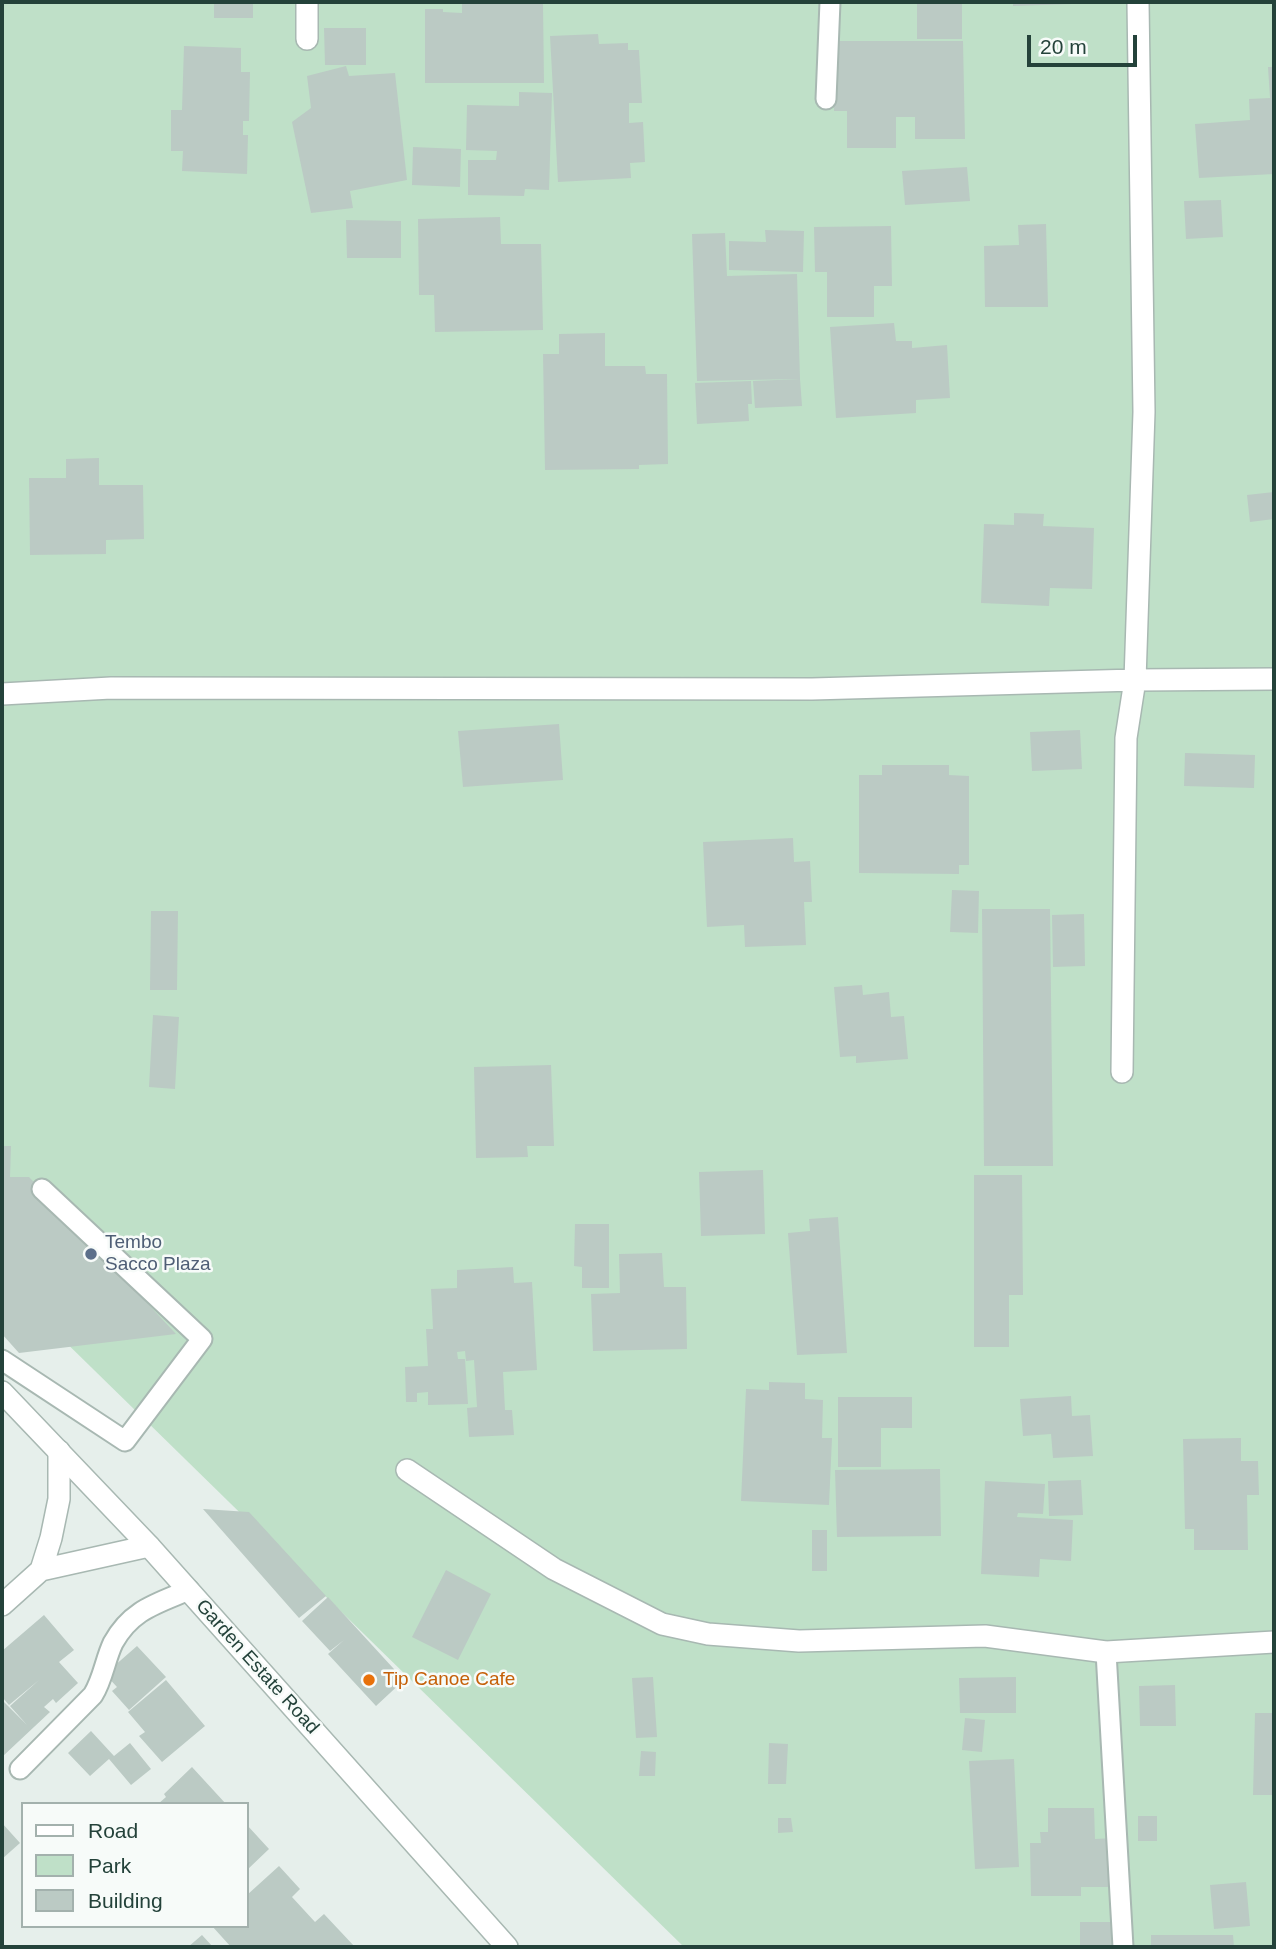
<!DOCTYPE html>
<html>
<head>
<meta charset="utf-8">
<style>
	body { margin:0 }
	#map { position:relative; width:1276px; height:1949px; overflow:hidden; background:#e6efeb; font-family:Arial,sans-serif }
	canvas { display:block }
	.frame { position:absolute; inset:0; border:4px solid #24423a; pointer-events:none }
	.legend { position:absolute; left:21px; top:1802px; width:228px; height:126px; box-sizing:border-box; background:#f7fbf9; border:2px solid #a3b1ad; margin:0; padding:9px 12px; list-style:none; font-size:21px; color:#24423a }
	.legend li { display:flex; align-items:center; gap:14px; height:35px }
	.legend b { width:35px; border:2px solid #a3b1ad }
	.scale { position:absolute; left:1027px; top:35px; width:110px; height:32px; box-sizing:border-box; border:4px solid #24423a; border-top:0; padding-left:9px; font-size:21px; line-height:24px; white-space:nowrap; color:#24423a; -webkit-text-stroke:5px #f7fbf9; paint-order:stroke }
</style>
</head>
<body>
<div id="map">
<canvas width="1276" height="1949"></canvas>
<div class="frame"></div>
<ul class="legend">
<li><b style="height:9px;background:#fff"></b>Road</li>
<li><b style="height:19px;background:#bfe0c8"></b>Park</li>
<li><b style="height:19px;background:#bbcac4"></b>Building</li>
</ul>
<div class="scale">20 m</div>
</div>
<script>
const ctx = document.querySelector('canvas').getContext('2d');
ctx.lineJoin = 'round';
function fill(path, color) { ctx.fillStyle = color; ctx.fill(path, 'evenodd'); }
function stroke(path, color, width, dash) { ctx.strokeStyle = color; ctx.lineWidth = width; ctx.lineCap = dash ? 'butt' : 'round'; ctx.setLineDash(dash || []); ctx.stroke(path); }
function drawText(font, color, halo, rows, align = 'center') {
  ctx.font = font + ' Arial,sans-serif'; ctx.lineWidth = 5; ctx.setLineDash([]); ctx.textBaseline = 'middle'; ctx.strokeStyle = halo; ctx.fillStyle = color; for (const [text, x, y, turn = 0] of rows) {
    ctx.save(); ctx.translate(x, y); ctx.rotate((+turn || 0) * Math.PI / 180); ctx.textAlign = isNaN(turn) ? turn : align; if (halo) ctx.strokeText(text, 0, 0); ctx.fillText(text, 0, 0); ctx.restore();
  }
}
const green = new Path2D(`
	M2 2H1274V1947H684L2 1280Z`);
const building = new Path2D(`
	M214 2H253V18H214Z
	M462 2H531L543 4 544 83H425V9H443V12L462 13Z
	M917 2H962V39H917Z
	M1013 2H1072V4L1013 6Z
	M324 28H366V65H325Z
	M598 34 599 44 628 43V50H639L642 103H629V123L643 122 645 162 630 163 631 178 558 182 550 36Z
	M833 41H963L965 139H915V117H896V148H847V111H834Z
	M184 46 241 48V72H250L249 121H243V135H248L247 174 182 171 183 151H171V110H182Z
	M346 66 349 76 395 73 407 180 350 191 353 208 311 213 292 122 311 108 307 76Z
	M1268 67H1274V174L1199 178 1195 124 1250 120 1249 99 1270 98Z
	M519 92 552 93 549 190 525 189 524 196 468 195V160H496L497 151 466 150 467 105 519 106Z
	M413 147 461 149 460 187 412 185Z
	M967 167 970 201 905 205 902 171Z
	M1221 200 1223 237 1186 239 1184 201Z
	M500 217 501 244H541L543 330 435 332 434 295H419L418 219Z
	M346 220 401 221V258H347Z
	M1046 224 1048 307H985L984 246 1019 245 1018 225Z
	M891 226 892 286H874V317H827V272H815L814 227Z
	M765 230 804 231 803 272 729 270V241L766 242Z
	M725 233 727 276 797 274 800 379 697 381 692 234Z
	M894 323 896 341H912V348L947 345 950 398 916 400V413L836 418 830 327Z
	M605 333V366H645L646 374H667L668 464 639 465V469L545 470 543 354H559V334Z
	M800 379 802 406 755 408 753 381Z
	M751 381 752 404H748L749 421 697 424 695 383Z
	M99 458V485H143L144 539 106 540V554L30 555 29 478H66V459Z
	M1274 492V519L1250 522 1247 495Z
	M1014 513 1044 514 1043 526 1094 528 1092 589 1050 588 1049 606 981 603 984 524 1014 525Z
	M559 724 563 780 463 787 458 731Z
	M1080 730 1082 769 1032 771 1030 732Z
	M1185 753 1255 755 1254 788 1184 786Z
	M882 765H949V775L969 776V865H959V874L859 873V775H882Z
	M793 838 794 862 810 861 812 902H804L806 945 745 947 744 925 707 927 703 842Z
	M952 890 979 891 978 933 950 932Z
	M982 909H1050L1053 1166H984Z
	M151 911H178L177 990H150Z
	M1084 914 1085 966 1053 967 1052 915Z
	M862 985 863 995 889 992 891 1017 904 1016 908 1059 856 1063V1056L840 1057 834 987Z
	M153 1015 179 1017 175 1089 149 1087Z
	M551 1065 554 1146H527L528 1157 476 1158 474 1067Z
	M2 1146H11L10 1177H29L176 1334 19 1353 2 1334Z
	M763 1170 765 1234 701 1236 699 1172Z
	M974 1175H1022L1023 1295H1009V1347H974Z
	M838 1217 847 1353 797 1355 788 1233 810 1231 809 1219Z
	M575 1224H609V1288H582V1267L574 1266Z
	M662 1253 664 1287H686L687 1349 593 1351 591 1294 620 1293 619 1254Z
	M513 1267 514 1283 532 1282 537 1370 503 1372 505 1410H512L514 1435 469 1437 467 1408 477 1407 474 1360 466 1361 465 1351 457 1352 458 1359H465L468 1404 428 1405V1392L417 1393V1402H406L405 1367 428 1366 426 1329H433L431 1289 457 1288V1270Z
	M769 1382 805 1383V1399L823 1400 822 1438H832L829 1505 741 1501 746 1389 769 1390Z
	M1071 1396 1072 1416 1090 1415 1093 1456 1053 1458 1051 1434 1023 1436 1020 1399Z
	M838 1397H912V1428H881V1467H838Z
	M1241 1438V1461H1258L1259 1495H1247L1248 1550H1194V1529H1185L1183 1439Z
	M940 1469 941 1536 837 1537 835 1470Z
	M1081 1480 1083 1515 1049 1516 1048 1481Z
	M985 1481 1045 1484 1043 1514 1018 1513 1017 1517 1073 1520 1071 1561 1040 1559 1039 1577 981 1574Z
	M203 1509 249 1512 326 1596 299 1618Z
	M812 1530H827V1571H812Z
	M446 1570 491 1594 458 1660 412 1637Z
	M328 1597 404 1680 376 1706 328 1654 344 1640 330 1651 302 1621Z
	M44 1615 74 1650 59 1662 78 1683 56 1703 53 1699 44 1707 50 1712 2 1757V1700L27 1725 10 1706 39 1680 9 1705 2 1697V1651Z
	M137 1646 166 1677 129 1710 112 1691 117 1687 105 1674Z
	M653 1677 657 1737 636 1738 632 1678Z
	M1016 1677V1713H960L959 1678Z
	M166 1680 205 1726 162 1762 139 1736 145 1732 128 1712Z
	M1175 1685 1176 1726H1140L1139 1686Z
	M1255 1713H1274V1795H1253Z
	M965 1718 985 1720 982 1752 962 1750Z
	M91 1731 114 1756 130 1743 151 1769 131 1785 109 1759 90 1776 68 1753Z
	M769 1743 788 1744 786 1784H768Z
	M641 1751 656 1752 655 1776H639Z
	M1014 1759 1019 1867 975 1869 969 1761Z
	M192 1767 226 1804H158L166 1797 164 1794Z
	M1048 1808H1094L1095 1839 1113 1838 1114 1887H1081V1896H1031L1030 1843H1041L1040 1832H1048Z
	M1138 1816H1157V1841H1138Z
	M778 1818H791L793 1832 778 1833Z
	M2 1823 20 1843 2 1859Z
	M247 1825 269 1849 247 1870Z
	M279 1866 300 1889 292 1897 315 1922 324 1914 355 1947H231L212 1926H247V1904L249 1902 247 1895Z
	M1246 1882 1250 1926 1214 1929 1210 1885Z
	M1080 1922H1114V1947H1080Z
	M202 1935 213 1947H188Z
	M1151 1935H1233L1234 1947H1151Z`);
const service = new Path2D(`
	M826 99 830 2
	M2 1360 125 1441 202 1339 42 1189
	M1106 1652 1123 1947
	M20 1769 93 1695C103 1679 105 1660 113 1643 131 1610 156 1604 189 1590`);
const minor = new Path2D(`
	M307 39V2
	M2 694 111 688 812 689 1135 680 1274 679
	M1122 1072 1126 738 1135 680 1144 412 1138 2
	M407 1470 554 1569 662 1624 708 1634 799 1641 985 1636 1106 1652 1274 1642
	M41 1570 51 1538 59 1499V1451
	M2 1605 41 1570 149 1546`);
const tertiary = new Path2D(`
	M2 1392 149 1546 507 1947`);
const markers = [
	[91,1254,7,"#5c6f8a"],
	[369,1680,7,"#e8710a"]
];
const serviceNames = [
	["Tembo",105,1243],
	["Sacco Plaza",105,1265]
];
const streetNames = [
	["Garden Estate Road",257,1667,48]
];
const foodNames = [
	["Tip Canoe Cafe",383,1680]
];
fill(green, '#bfe0c8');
fill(building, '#bbcac4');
stroke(service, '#a8b8b2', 23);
stroke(minor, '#a8b8b2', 24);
stroke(tertiary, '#a8b8b2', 24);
stroke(service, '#fff', 19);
stroke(minor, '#fff', 21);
stroke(tertiary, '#fff', 21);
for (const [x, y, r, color] of markers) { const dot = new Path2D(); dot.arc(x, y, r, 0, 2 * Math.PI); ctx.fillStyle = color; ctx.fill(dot); stroke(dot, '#f7fbf9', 2.5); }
drawText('19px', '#4e5e75', '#f7fbf9', serviceNames, 'left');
drawText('19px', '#24423a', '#f7fbf9', streetNames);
drawText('19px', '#c56008', '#f7fbf9', foodNames, 'left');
</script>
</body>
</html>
